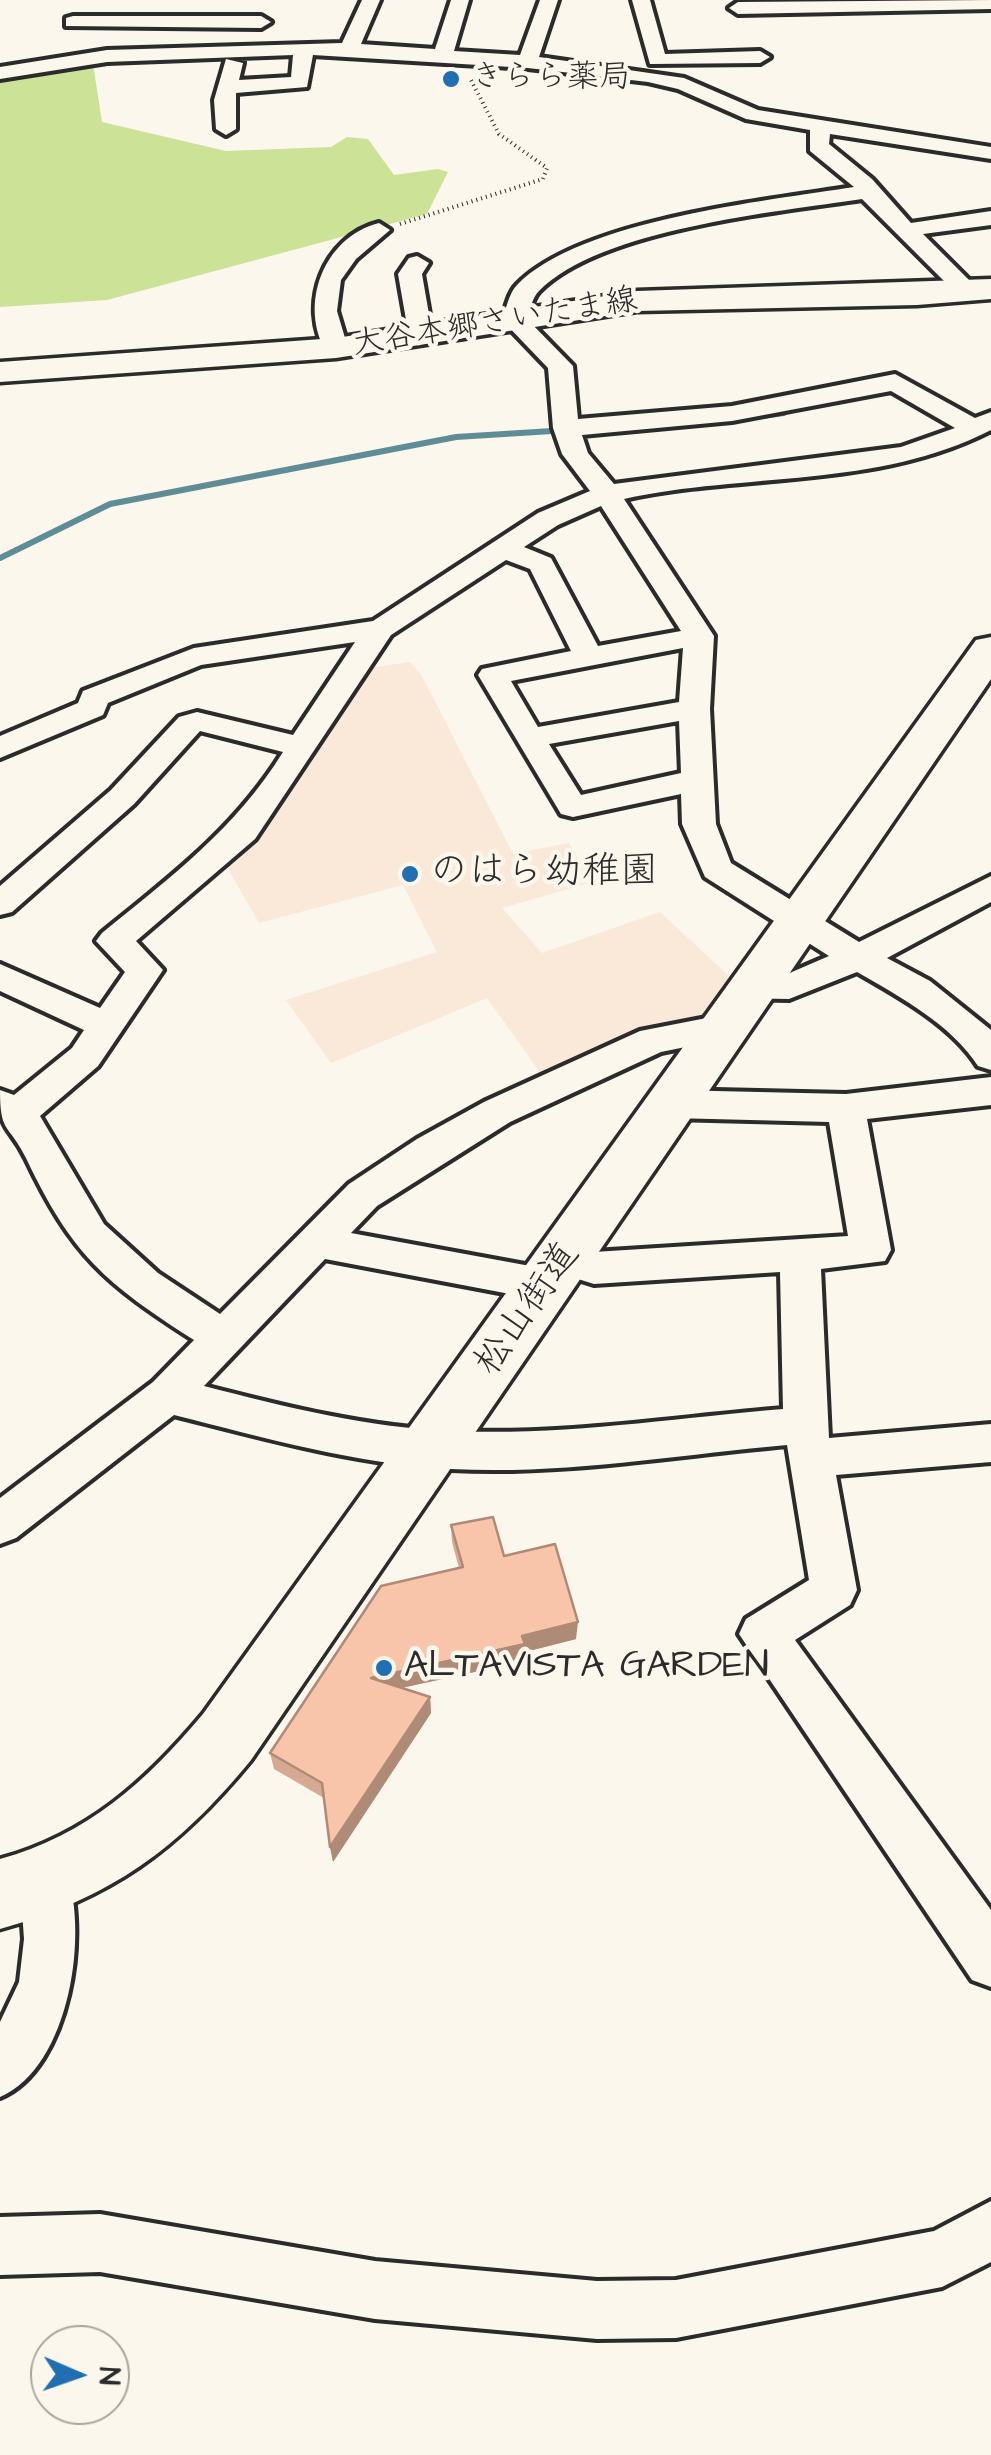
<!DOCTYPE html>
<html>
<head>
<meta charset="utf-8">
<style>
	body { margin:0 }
	#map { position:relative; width:991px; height:2455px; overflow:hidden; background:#fbf7ec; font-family:"Architects Daughter",sans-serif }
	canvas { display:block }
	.north { position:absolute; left:30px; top:2325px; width:100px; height:100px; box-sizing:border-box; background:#fbf7ec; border:2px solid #a8a59f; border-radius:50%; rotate:92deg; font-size:28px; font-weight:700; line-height:40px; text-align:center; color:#2b2b2b }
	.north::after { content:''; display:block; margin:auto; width:35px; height:45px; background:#1f6fb2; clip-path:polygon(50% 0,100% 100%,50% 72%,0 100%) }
</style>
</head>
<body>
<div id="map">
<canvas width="991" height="2455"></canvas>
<div class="north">N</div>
</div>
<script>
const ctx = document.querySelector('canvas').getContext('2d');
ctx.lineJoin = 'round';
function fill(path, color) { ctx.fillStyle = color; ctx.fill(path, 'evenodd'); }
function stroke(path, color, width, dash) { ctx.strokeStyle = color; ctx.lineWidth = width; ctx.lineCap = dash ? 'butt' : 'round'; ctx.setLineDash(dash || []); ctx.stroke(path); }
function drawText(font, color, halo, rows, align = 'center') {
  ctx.font = font + ' "Architects Daughter","Klee One",sans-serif'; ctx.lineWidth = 9; ctx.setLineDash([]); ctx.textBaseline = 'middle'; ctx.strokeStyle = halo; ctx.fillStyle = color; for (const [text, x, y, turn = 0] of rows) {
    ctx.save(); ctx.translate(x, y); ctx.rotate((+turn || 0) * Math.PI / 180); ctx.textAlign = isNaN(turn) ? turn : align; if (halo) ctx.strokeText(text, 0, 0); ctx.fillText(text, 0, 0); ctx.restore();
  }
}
const built = new Path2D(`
	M410 662 422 676 513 854 569 843 593 882 502 908 542 953 660 912 730 977 701 1018 542 1075 487 998 331 1063 286 1000 437 952 403 885 259 923 227 867 361 669Z`);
const green = new Path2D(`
	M93 64 102 122 226 151 331 147 347 137 368 139 394 175 438 169 448 172 427 214 107 300 0 307V83Z`);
const stream = new Path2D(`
	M740 419 784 413
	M636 429 694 424
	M0 558 110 504 456 437 552 431`);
const path = new Path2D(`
	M400 224 543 179 547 168 499 134 471 80`);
const street = new Path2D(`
	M362 0H380L361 44 435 49 451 0H469L454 51 520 55 540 0H558L539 57 684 78 758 110 991 147V159L830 134 829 144 872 179 911 223 991 211V225L923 234 975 286V296H959L862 199C776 212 600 229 539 291 532 298 530 310 527 319L573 366 578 419 732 406 895 374 975 418 991 412V430C876 489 746 472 624 499L714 636 710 709 716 824 731 863 859 942 991 876V902L887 958 930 981 991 1030V1070L978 1066C952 1025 899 996 857 972L789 999 736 998 731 989 736 980 785 975 829 956 705 877 682 824 681 794 573 817 561 814 478 675 482 669 571 651 530 569 506 560 391 635 255 839 136 941 163 970 98 1066 40 1116 104 1224 158 1273 220 1314 349 1184 417 1139 484 1102 640 1031 722 1015 735 1019 740 1028 735 1037 661 1052 510 1122 377 1206 351 1233 552 1270 546 1259 552 1248 566 1243 594 1252 848 1236 829 1122 672 1118 659 1114 653 1104 659 1094 672 1090 846 1094 991 1077V1105L867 1119 891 1250 885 1261 821 1269 829 1438 991 1424V1462L836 1475 857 1590 850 1605 795 1640 991 1910V1987L972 1980 739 1634 746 1619 809 1580 787 1445C676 1455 563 1475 451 1469 357 1464 265 1438 174 1415L16 1538 0 1544V1498L153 1382 194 1340C105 1283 72 1255 26 1158 9 1123 0 1135 0 1090L14 1095 72 1048 84 1030 0 991V964L100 1008 125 972 96 941 102 933C171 877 236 828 283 752L200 731 134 804 12 912 0 915V886L111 790 179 717 197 712 293 735 355 642 201 665 108 703 103 715 0 758V736L78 703 83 691 194 648 373 621 538 513 590 491 562 454 553 428 548 368 502 320C506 309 509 293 517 285 580 220 766 201 854 187L810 151V130L746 119 678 89 648 82 528 68 313 55 307 87 236 93V129L226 135 216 129 214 100 226 59 243 63 239 80 291 77 293 55 107 62 0 79V67L107 50 342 43ZM891 391 955 428 901 447 614 484 588 453 582 435 732 421ZM601 506 681 631 598 646 551 558 524 547 558 525ZM683 648 679 702 538 727 511 681ZM679 721 681 773 581 795 549 744ZM325 1259 547 1301 561 1297 567 1285 562 1274 594 1284 780 1272 783 1409C674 1418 563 1436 453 1431 369 1428 286 1407 204 1386Z
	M632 0H650L665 54 760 51 770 57 760 63 650 64Z
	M991 0V9L738 14 729 8 738 2Z
	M73 16H261L271 22 261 28 66 26V18Z
	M379 223 390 230 356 259 341 280 337 311 348 348 345 353H327C298 306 323 237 379 223Z
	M417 256 429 263 422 274 433 337 421 344 409 337 398 274 409 258Z
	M46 1857 64 1865C91 1929 70 2068 0 2097V2022L19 1982 24 1939 20 1883 28 1865Z
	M991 2201V2262L942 2287 676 2338 597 2339 375 2319 100 2272 0 2275V2217L100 2214 375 2261 597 2281 676 2280 934 2231Z`);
const secondary = new Path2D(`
	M991 279V299L917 305 637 311 336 358 0 382V362L336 338 637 291Z
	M991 637V679L251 1760C178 1849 111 1898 0 1929V1859C87 1835 146 1782 203 1714L976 640Z`);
const wall = new Path2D(`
	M451 1525 504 1556 576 1639 525 1652V1661L402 1688 430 1697 431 1713 333 1862 324 1798 274 1769 270 1753 459 1568 452 1542Z`);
const shadedWall = new Path2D(`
	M578 1622 576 1639 525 1652V1661L373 1694 371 1678Z
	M430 1697 431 1713 333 1862 330 1847Z`);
const building = new Path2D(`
	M493 1517 504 1556 555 1544 578 1622 522 1636 525 1644 371 1678 430 1697 330 1847 322 1783 270 1753 381 1586 463 1567 451 1525Z`);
const markers = [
	[451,79,10,"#1f6fb2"],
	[410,874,10,"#1f6fb2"],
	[384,1668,10,"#1f6fb2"]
];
const farPoinames = [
	["きらら薬局",471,79]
];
const farStreetnames = [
	["大谷本郷さいたま線",495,324,-9]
];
const poiNames = [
	["のはら幼稚園",430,874],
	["ALTAVISTA GARDEN",404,1668]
];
const streetNames = [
	["松山街道",529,1310,-55]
];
fill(built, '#fae8d8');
fill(green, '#cce297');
stroke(stream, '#5f8d97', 6);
stroke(street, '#2b2b2b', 8);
stroke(secondary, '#2b2b2b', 7);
stroke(path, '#2b2b2b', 4, [1, 4]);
fill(street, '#fbf7ec');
fill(secondary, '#fbf7ec');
fill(wall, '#d6a992');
fill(shadedWall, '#ae8a77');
fill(building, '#f9c5aa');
stroke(building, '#ae8a77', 2.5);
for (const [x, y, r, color] of markers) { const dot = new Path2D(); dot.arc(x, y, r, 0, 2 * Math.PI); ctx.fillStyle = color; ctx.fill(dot); stroke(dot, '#fbf7ec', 4); }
drawText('32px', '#2b2b2b', '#fbf7ec', farPoinames, 'left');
drawText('32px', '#2b2b2b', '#fbf7ec', farStreetnames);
drawText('38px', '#2b2b2b', '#fbf7ec', poiNames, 'left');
drawText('38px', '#2b2b2b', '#fbf7ec', streetNames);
</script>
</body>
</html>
